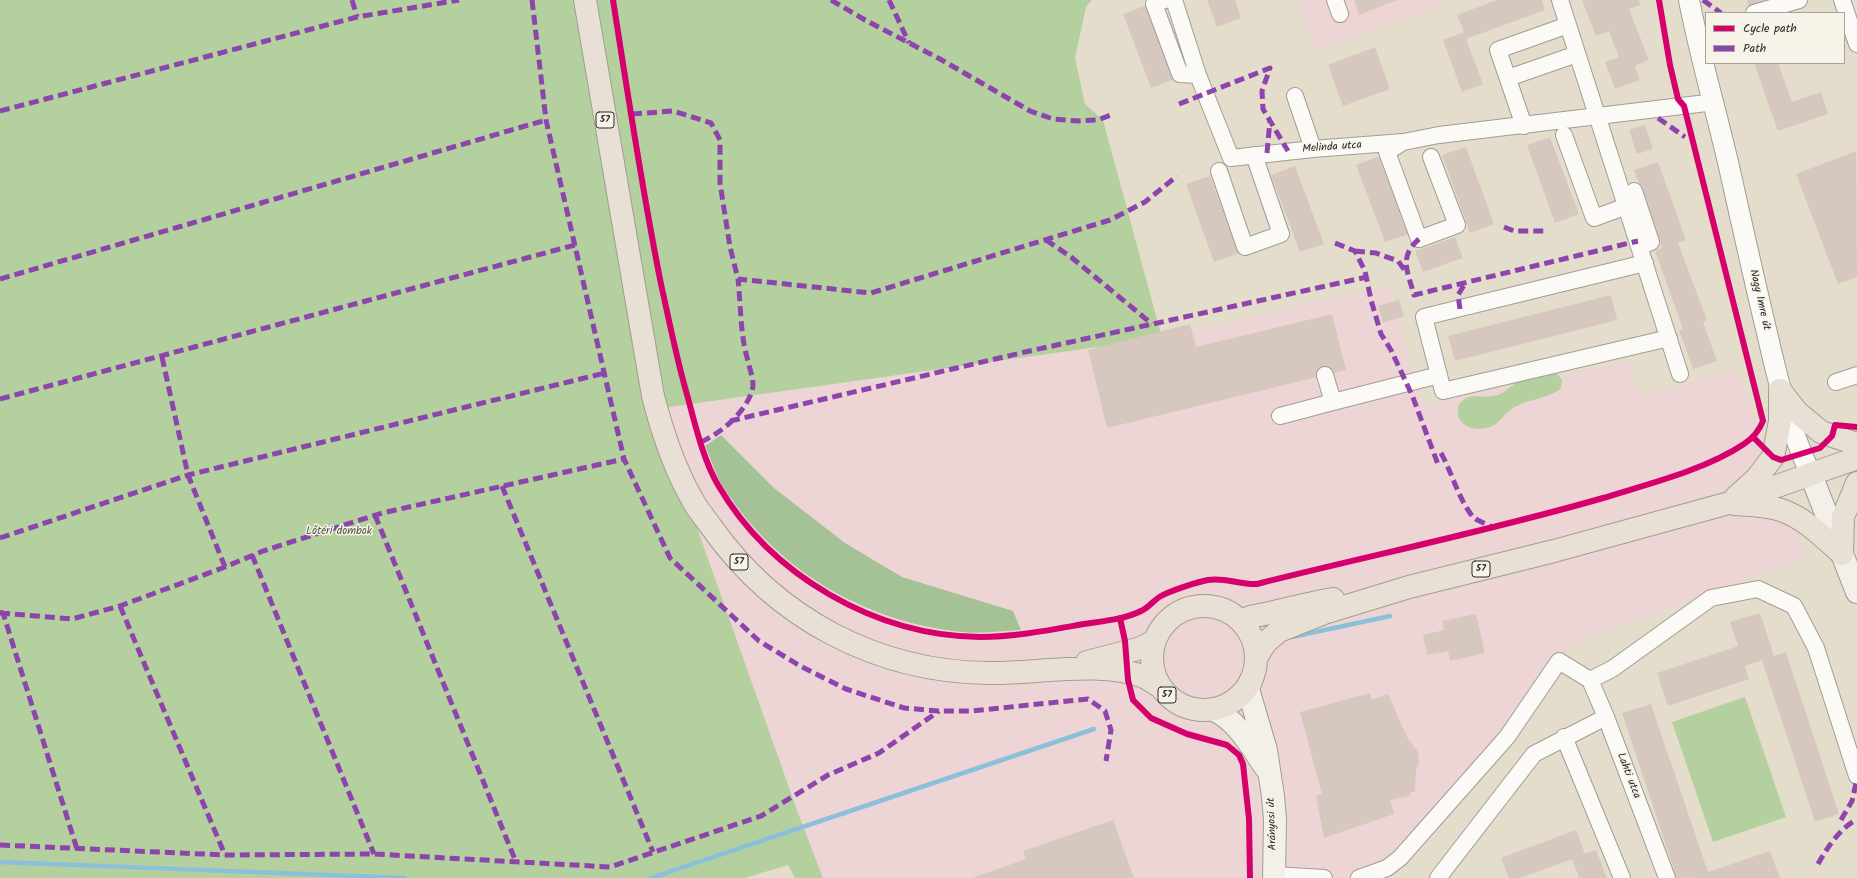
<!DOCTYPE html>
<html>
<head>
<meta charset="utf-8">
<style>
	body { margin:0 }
	#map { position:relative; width:1857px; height:878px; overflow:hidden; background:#e4ddcc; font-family:Kalam,sans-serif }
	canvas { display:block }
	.legend { position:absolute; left:1705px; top:12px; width:140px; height:52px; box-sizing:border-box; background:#f7f3e8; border:1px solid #a5a39c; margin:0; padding:5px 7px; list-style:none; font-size:12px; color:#2b2b2b }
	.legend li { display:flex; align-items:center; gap:8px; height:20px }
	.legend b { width:20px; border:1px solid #a5a39c }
</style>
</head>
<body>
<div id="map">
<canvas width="1857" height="878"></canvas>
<ul class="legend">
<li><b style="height:5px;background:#d6006c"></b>Cycle path</li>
<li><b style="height:5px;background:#8e44ad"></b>Path</li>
</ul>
</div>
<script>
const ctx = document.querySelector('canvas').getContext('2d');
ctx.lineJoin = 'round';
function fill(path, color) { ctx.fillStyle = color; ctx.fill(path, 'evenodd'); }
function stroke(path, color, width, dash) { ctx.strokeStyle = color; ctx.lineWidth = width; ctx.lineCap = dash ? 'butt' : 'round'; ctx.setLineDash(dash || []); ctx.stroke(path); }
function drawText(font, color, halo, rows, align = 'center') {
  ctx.font = font + ' Kalam,sans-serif'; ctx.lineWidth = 3; ctx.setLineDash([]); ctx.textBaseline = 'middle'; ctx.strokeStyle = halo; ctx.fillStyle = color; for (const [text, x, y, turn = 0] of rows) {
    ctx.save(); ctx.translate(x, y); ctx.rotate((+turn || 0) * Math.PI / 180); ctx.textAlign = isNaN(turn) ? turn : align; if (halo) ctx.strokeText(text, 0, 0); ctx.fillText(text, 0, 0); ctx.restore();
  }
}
const built = new Path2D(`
	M1296 0H1453L1317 52Z
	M1387 286 1424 405 1629 361 1640 396 1737 369 1807 557 1573 644 1386 878H823L798 813 655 409 1162 338Z`);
const green = new Path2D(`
	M0 0H1092L1086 7 1075 58 1085 104 1103 120 1162 338 655 409 798 813 823 878H795L788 865 745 878H0Z
	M1556 372 1562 380 1561 389C1546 399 1528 399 1513 408 1504 414 1497 426 1487 428 1474 431 1457 426 1458 411 1458 407 1458 404 1462 401 1470 393 1484 398 1494 396 1505 394 1511 385 1520 380 1527 376 1546 374 1556 372Z
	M1745 697 1786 817 1713 842 1672 722Z`);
const forest = new Path2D(`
	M721 435 774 488 845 543 902 577 1013 611 1021 630C1002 631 980 634 961 632 862 621 775 569 722 485 715 473 711 458 705 446Z`);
const stream = new Path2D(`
	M1292 637 1390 616
	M0 862 405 878
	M651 878 1094 729`);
const building = new Path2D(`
	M1207 0H1235L1241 18 1217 27Z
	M1354 0H1397L1359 15Z
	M1497 0H1542L1545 10 1466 39 1483 84 1462 92 1443 40 1464 32 1457 15Z
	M1582 0H1639L1640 5 1629 9 1649 60 1635 66 1640 80 1615 89 1605 62 1619 57 1609 31 1596 36Z
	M1747 0H1782L1750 10Z
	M1147 5 1175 79 1151 88 1123 14Z
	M1375 47 1390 89 1343 106 1328 65Z
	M1754 63H1778L1792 102 1821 92 1828 114 1778 131Z
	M1645 125 1653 149 1637 154 1629 130Z
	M1550 137 1579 214 1555 223 1527 145Z
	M1466 147 1494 224 1470 233 1442 155Z
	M1856 151 1857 277 1838 284 1796 174Z
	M1380 156 1409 234 1385 242 1356 165Z
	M1658 162 1686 240 1678 243 1707 320 1703 322 1717 361 1693 369 1679 330 1683 329 1655 251 1662 248 1634 170Z
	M1295 166 1324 244 1300 252 1271 175Z
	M1210 176 1239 253 1214 262 1186 184Z
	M1455 237 1463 258 1423 272 1415 251Z
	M1611 295 1617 320 1455 361 1448 336Z
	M1399 300 1404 316 1383 323 1378 306Z
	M1332 314 1346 370 1107 428 1088 350 1190 324 1196 347Z
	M1760 613 1774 656 1786 652 1839 814 1815 822 1762 660 1745 666 1749 679 1668 706 1657 673 1738 646 1730 622Z
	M1476 614 1485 653 1450 661 1448 651 1427 655 1423 635 1444 630 1442 621Z
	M1370 693 1372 700 1388 694 1407 737 1418 752 1419 762 1416 770 1415 791 1410 793V796L1390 800 1394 814 1324 838 1316 796 1322 794 1300 712Z
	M1651 704 1708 872 1770 851 1780 878H1693V877L1677 878 1622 713Z
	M1113 820 1134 878H972L1026 859 1023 851Z
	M1576 830 1585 854 1577 857 1596 850 1607 878H1579L1572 859 1520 878H1509L1501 858Z`);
const minor = new Path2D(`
	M1165 0 1154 4 1180 74 1198 75
	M1174 0 1198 75 1231 158 1313 149 1403 142 1439 135 1715 102
	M1335 0 1340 14
	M1560 0 1680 374
	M1842 0 1857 44
	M1754 13 1799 0
	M1508 78 1577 54
	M1295 96 1313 149
	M1524 126 1498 50 1568 25
	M1564 135 1594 218 1627 206
	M1403 142 1387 152 1419 239 1457 225 1431 157
	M1219 171 1245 247 1281 234 1254 155
	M1634 191 1651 242 1640 246
	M1645 263 1424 317 1443 391 1669 338
	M1325 375 1333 402 1439 375
	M1836 382 1857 375
	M1280 416 1333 402
	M1590 680 1612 669 1711 598 1758 589 1794 606 1816 648 1857 776
	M1564 737 1622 878
	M1274 875 1324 878
	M1359 878 1387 868 1400 858 1507 737 1559 661 1590 680 1606 717
	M1438 878 1534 754 1606 717 1667 878`);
const tertiary = new Path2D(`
	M1689 0C1700 57 1717 114 1730 171 1742 225 1754 279 1767 333 1778 381 1790 430 1811 475`);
const secondary = new Path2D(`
	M1811 475 1857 592
	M1252 678 1248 689 1266 750 1273 796 1275 820 1274 878
	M1214 710C1238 721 1251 747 1266 768`);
const primary = new Path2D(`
	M585 0 653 396C662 431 673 466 692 499 697 509 705 518 712 528 777 619 877 672 989 673 1034 674 1102 660 1144 677 1150 680 1155 684 1161 687
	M1780 390 1797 412 1821 432 1857 444
	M1736 497 1756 479 1773 457 1780 421V390
	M1735 504C1750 505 1766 505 1781 510 1805 518 1824 538 1842 554
	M1842 554 1843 517 1857 483
	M1152 658a52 52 0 1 1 104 0a52 52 0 1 1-104 0Z
	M1241 621C1249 616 1256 616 1265 614 1288 609 1309 603 1333 599
	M1256 658 1266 642 1279 631 1324 613 1409 587 1554 551 1729 503 1857 458
	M1087 662 1141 648 1154 641`);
const quiet = new Path2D(`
	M352 0 357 17
	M532 0 546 120 624 459 670 558 759 641 802 667 846 689 904 708 939 711H971L1088 699 1105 711 1111 730 1106 761
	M831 0 865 20 940 59 1030 111 1053 119 1078 121 1098 120 1113 114
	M889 0 909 43
	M1703 0 1721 13
	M1179 104 1270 68 1262 91 1263 109 1288 151
	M0 111 357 17 459 0
	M632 114 673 111 711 123 720 140V183L730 247 738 279 871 293 1110 220 1145 202 1177 176
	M1658 118 1685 137
	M1267 153 1270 120
	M1504 227 1514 231H1545
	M1419 239C1398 257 1408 272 1414 295L1638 241
	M1046 240 1071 257 1152 324
	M1335 243 1355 251 1365 271 1371 300 1381 334 1391 350 1412 395 1439 467
	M1355 251 1376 253 1398 261 1406 272
	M0 279 546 120
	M1460 309 1458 295 1466 282
	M162 357 188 475 225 567
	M0 399 575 245
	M730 421 1025 352 1367 277
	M701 442C721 433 745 413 752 391 755 381 750 371 748 361 740 335 741 306 738 279
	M1441 453C1452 473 1459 500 1473 517 1477 521 1487 524 1492 527
	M502 486 653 852
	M375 515 516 862
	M0 538 188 475 605 373
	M252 555 374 854
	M120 606 225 855
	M0 612 3 613 77 849
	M0 613 72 619 120 606 225 567 263 551 382 513 624 459
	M1841 820 1852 801 1857 779
	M0 845 225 855 374 854 610 867 761 816 828 775 879 753 939 711
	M1818 864C1827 848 1838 831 1854 821`);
const cycleway = new Path2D(`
	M613 0C628 95 642 190 661 284 669 320 676 356 686 391 695 423 702 457 718 485 771 576 876 636 980 637 1015 637 1050 630 1084 624 1104 621 1126 619 1143 610 1150 606 1154 600 1161 596 1170 591 1197 582 1208 580 1224 577 1241 585 1257 584 1372 555 1489 531 1603 498 1648 484 1705 470 1744 444 1753 438 1759 431 1763 421L1684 106 1678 99 1670 65 1659 0
	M1753 437 1773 457 1781 460 1820 448 1832 436 1835 425 1857 427
	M1120 618 1125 641 1128 680 1133 700 1151 718 1187 734 1227 745 1239 755 1243 764 1249 819 1250 878`);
const shields = [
	[605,120,18],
	[739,562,18],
	[1481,569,18],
	[1167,695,18]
];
const shieldNames = [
	["57",605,120],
	["57",739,562],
	["57",1481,569],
	["57",1167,695]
];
const streetNames = [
	["Melinda utca",1332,148,-4],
	["Nagy Imre út",1759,300,77],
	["Lahti utca",1628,776,69],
	["Arányosi út",1273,824,-92]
];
const parkNames = [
	["Lőtéri dombok",339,532]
];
fill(built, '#edd5d5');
fill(green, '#b4d09e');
fill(forest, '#a5c196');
stroke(stream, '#8cbfd9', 4.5);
fill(building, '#d7c8bf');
stroke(minor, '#a19d93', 18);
stroke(tertiary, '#a19d93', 22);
stroke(secondary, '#a19d93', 24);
stroke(primary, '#a19d93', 24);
stroke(minor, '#fbfaf7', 16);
stroke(tertiary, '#fbfaf7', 20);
stroke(secondary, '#f3f0e9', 22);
stroke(primary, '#e8e0d4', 22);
stroke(quiet, '#8e44ad', 5, [10, 5]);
stroke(cycleway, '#d6006c', 6);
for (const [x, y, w] of shields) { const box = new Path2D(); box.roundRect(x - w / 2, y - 8, w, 16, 3); ctx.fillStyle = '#f7f3e8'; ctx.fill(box); stroke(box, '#2b2b2b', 1); }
drawText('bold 10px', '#2b2b2b', null, shieldNames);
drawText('11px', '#2b2b2b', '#f7f3e8', streetNames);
drawText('11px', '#485942', '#f7f3e8', parkNames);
</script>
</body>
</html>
